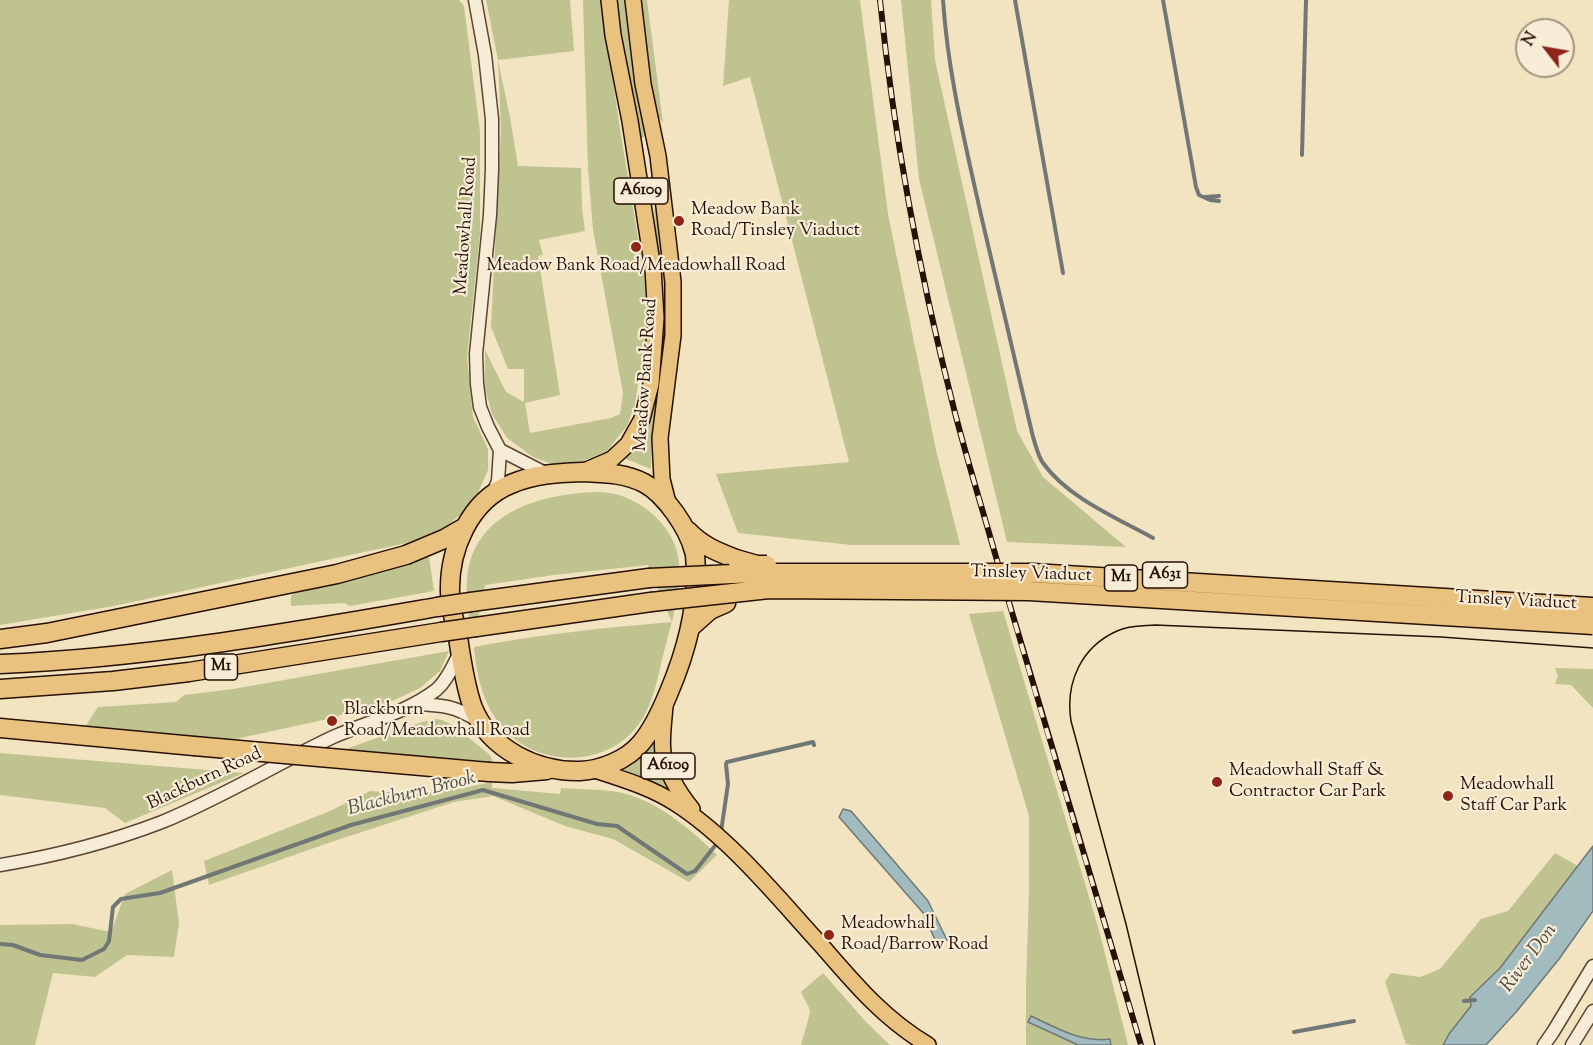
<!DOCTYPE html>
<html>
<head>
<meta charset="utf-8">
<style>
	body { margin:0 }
	#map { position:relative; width:1593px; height:1045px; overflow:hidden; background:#f3e4c1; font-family:"Sorts Mill Goudy",serif }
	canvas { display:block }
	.north { position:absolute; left:1515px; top:18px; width:60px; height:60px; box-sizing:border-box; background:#f7edd7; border:2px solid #a49583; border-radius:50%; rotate:301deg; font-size:16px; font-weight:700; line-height:24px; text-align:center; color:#271005 }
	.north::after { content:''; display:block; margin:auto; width:21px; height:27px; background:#8f2418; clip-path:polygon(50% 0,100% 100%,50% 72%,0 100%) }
</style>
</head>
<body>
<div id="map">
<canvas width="1593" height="1045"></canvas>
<div class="north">N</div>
</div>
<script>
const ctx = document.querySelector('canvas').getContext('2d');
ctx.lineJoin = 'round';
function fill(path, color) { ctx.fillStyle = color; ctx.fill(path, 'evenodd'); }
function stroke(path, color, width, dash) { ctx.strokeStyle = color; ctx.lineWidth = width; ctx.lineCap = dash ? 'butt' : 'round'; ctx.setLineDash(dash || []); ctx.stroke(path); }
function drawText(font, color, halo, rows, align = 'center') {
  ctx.font = font + ' "Sorts Mill Goudy",serif'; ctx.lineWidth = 4.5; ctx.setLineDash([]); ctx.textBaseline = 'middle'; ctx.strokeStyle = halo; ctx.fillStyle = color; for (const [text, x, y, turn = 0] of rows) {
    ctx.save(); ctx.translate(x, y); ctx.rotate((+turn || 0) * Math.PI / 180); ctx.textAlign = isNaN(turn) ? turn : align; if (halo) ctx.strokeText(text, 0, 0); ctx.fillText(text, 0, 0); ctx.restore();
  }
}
const green = new Path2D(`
	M0 0H459L464 6 480 132V234L467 357 473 417 488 449V470L473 504 447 526 407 543 336 558 114 606 0 625Z
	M486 0H570L574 51 498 60 510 117 518 166 581 168 582 209 585 231 539 240 543 255 538 256 560 395 525 403 530 433 611 418 620 414 623 393 593 230 588 168 583 0H602L619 123 647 292 644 363 638 384 635 404 627 426 607 451 578 463 555 465 533 457 507 438 492 414 485 388V350L506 392 524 402V369H508L491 327 501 130 498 60Z
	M617 0H625L633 76 646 136 639 139 623 51Z
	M639 0H647L663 123 658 116 653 98Z
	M729 0H860L888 214 936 450 960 545H852L738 533 716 474 849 462 750 77 723 86Z
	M901 0H931L935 60 1017 431 1043 477 1126 547 1007 542 919 179Z
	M651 165 665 273 666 303 663 357 652 440 651 469 626 459 625 457 645 429 655 233 654 194 650 166Z
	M597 492C604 492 612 493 619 495 649 505 676 530 679 563 681 592 672 621 665 648 659 670 656 694 645 714 623 757 568 769 527 747 490 727 477 687 474 647 539 634 605 628 672 622L648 565 554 575 485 585 478 620 472 635C469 617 465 597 467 579 473 512 540 494 597 492Z
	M429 557 434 591 350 606 344 603 291 606V596L296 592C341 582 385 572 429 557Z
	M1003 611 1099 930 1128 1045H1026V987L1029 888V816L969 614Z
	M449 651 440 671 420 688 388 703 353 709 337 717 231 740 85 727 98 707 176 702 184 695 233 689Z
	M1555 668 1593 669V708L1571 685 1555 684 1558 676Z
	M435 719 442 720 453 725 490 755 493 762 343 750 422 722Z
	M652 738 668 788 621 769Z
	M0 753 244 773 125 823 105 808 0 795Z
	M492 782V788L560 794 561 788C583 790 608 788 630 795 664 806 692 831 717 855L689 882 613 839 565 826 493 796 454 802 337 840 209 885 204 861 330 811 370 791 415 793 447 791Z
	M1555 853 1578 866 1500 968 1470 996 1471 1006 1449 1034 1443 1045H1412L1406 1044 1385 982 1391 973 1420 977 1440 969 1481 919 1508 911Z
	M172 870 179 923 174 957 127 955 95 977 53 973 35 1045H0V925L72 924 111 932 125 894Z
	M823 973 867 1023 890 1045H801L810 1013 809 1008 801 992Z`);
const water = new Path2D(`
	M843 809 851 811 928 901 947 940 937 944 924 916 925 915 839 817Z
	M1593 846V911L1559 959 1517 1011 1486 1045H1443L1449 1034 1471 1006 1470 997 1500 968Z
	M1031 1016C1057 1028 1081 1043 1110 1039L1111 1045H1078L1028 1022Z`);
const stream = new Path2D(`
	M943 0C948 74 965 143 981 215 999 289 1016 363 1033 437 1036 446 1038 456 1043 463 1068 498 1117 518 1153 538
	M1015 0 1063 273
	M1163 0 1196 187 1199 195 1210 200 1219 201
	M1302 155 1306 0
	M1205 197 1219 196
	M721 832 728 784 726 764 727 762 813 742 814 745
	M0 944 13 945 40 955 82 960 104 949 109 941 113 907 121 899 160 893 351 825 483 790 597 824 617 826 687 874 695 871 718 842
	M1464 1001 1475 1000
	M1294 1032 1354 1021`);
const minor = new Path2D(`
	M475 0 485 55 492 119V169L490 215 476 354 477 384 480 407 488 427 500 450 498 481 493 494
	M500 450 547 474
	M416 704C442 705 455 706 477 720
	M0 865C55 856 110 842 162 822 221 798 276 764 333 737 367 722 406 713 436 690 447 681 454 664 460 652
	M1544 1045 1553 1032 1593 966
	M1572 1045 1593 1011`);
const major = new Path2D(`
	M633 0 643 84 658 156 673 282V335L660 438 662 479 668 503
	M582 472 612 459 628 444 642 419 651 384 656 318 653 269 630 121 613 35 609 0
	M665 705C664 721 661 738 663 753 667 773 679 793 692 809
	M595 770C622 779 650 787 675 803 730 838 778 898 822 946 855 984 884 1019 928 1045`);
const highway = new Path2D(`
	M582 472C604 473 624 473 644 483 665 494 688 528 694 551 696 556 695 563 696 569 697 612 686 652 669 692 662 709 653 729 641 743 627 760 601 770 580 771 538 772 490 750 473 708 466 689 461 658 458 637 455 623 450 607 450 592 449 550 469 501 511 484 534 474 557 473 582 472Z
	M688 531C702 546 718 552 736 559
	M471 602 649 578
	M692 626 710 610 726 603
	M476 627 651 602
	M0 639 47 633 337 574 406 555 444 539 465 527
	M0 664C147 658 293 632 437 607
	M0 689 113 681 189 672 441 632
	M0 728 194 746
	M489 772 512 773 547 770`);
const tram = new Path2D(`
	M1155 1045 1126 924 1071 721C1065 683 1081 647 1117 631 1129 625 1143 626 1155 625L1441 637 1593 648`);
const rail = new Path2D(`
	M880 0C894 137 919 272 953 405 968 465 987 523 1003 582 1048 737 1095 891 1141 1045`);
const highwayBridge = new Path2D(`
	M736 559 757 565H767
	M649 578 754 573H1033L1593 607
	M651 602 769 589 1029 591 1593 625
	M437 607 471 602
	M441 632 476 627
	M194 746 489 772`);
const markers = [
	[679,221,6,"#8f2418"],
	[636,247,6,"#8f2418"],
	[332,721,6,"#8f2418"],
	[1217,782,6,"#8f2418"],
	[1448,796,6,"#8f2418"],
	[829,935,6,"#8f2418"]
];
const shields = [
	[641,191,54],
	[1165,575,45],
	[1121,578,33],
	[221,667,33],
	[668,766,54]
];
const shieldNames = [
	["A6109",641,191],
	["A631",1165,575],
	["M1",1121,578],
	["M1",221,667],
	["A6109",668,766]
];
const poiNames = [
	["Meadow Bank",691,211],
	["Road/Tinsley Viaduct",691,232],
	["Meadow Bank Road/Meadowhall Road",636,267,"center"],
	["Blackburn",344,711],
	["Road/Meadowhall Road",344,732],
	["Meadowhall Staff &",1229,772],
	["Contractor Car Park",1229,793],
	["Meadowhall",1460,786],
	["Staff Car Park",1460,807],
	["Meadowhall",841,925],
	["Road/Barrow Road",841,946]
];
const streetNames = [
	["Meadowhall Road",467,226,-86],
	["Meadow Bank Road",647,375,-86],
	["Tinsley Viaduct",1031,575,2],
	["Tinsley Viaduct",1516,602,3],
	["Blackburn Road",205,780,-25]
];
const waterNames = [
	["Blackburn Brook",412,795,-14],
	["River Don",1530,959,-53]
];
fill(green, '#bfc390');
fill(water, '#a2bbbf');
stroke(water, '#717775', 1.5);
stroke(stream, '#717775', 4);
stroke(minor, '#5a4534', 15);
stroke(major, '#271005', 18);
stroke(highway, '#271005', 21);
stroke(minor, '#f7edd7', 12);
stroke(major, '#eac280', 15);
stroke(highway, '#eac280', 18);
stroke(tram, '#271005', 1.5);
stroke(rail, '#271005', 6);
stroke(rail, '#f7edd7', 4, [11]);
stroke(highwayBridge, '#271005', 21, []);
stroke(highwayBridge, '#eac280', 18);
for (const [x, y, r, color] of markers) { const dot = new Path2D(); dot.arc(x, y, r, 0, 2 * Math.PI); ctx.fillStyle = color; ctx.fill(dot); stroke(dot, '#f7edd7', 2); }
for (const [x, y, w] of shields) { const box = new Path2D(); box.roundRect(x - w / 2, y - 13, w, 26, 4.5); ctx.fillStyle = '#f7edd7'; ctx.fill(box); stroke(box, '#271005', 1.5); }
drawText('bold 16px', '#271005', null, shieldNames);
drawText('18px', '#271005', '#f7edd7', poiNames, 'left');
drawText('18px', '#271005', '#f7edd7', streetNames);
drawText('italic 20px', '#524c46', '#f7edd7', waterNames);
</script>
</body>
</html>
